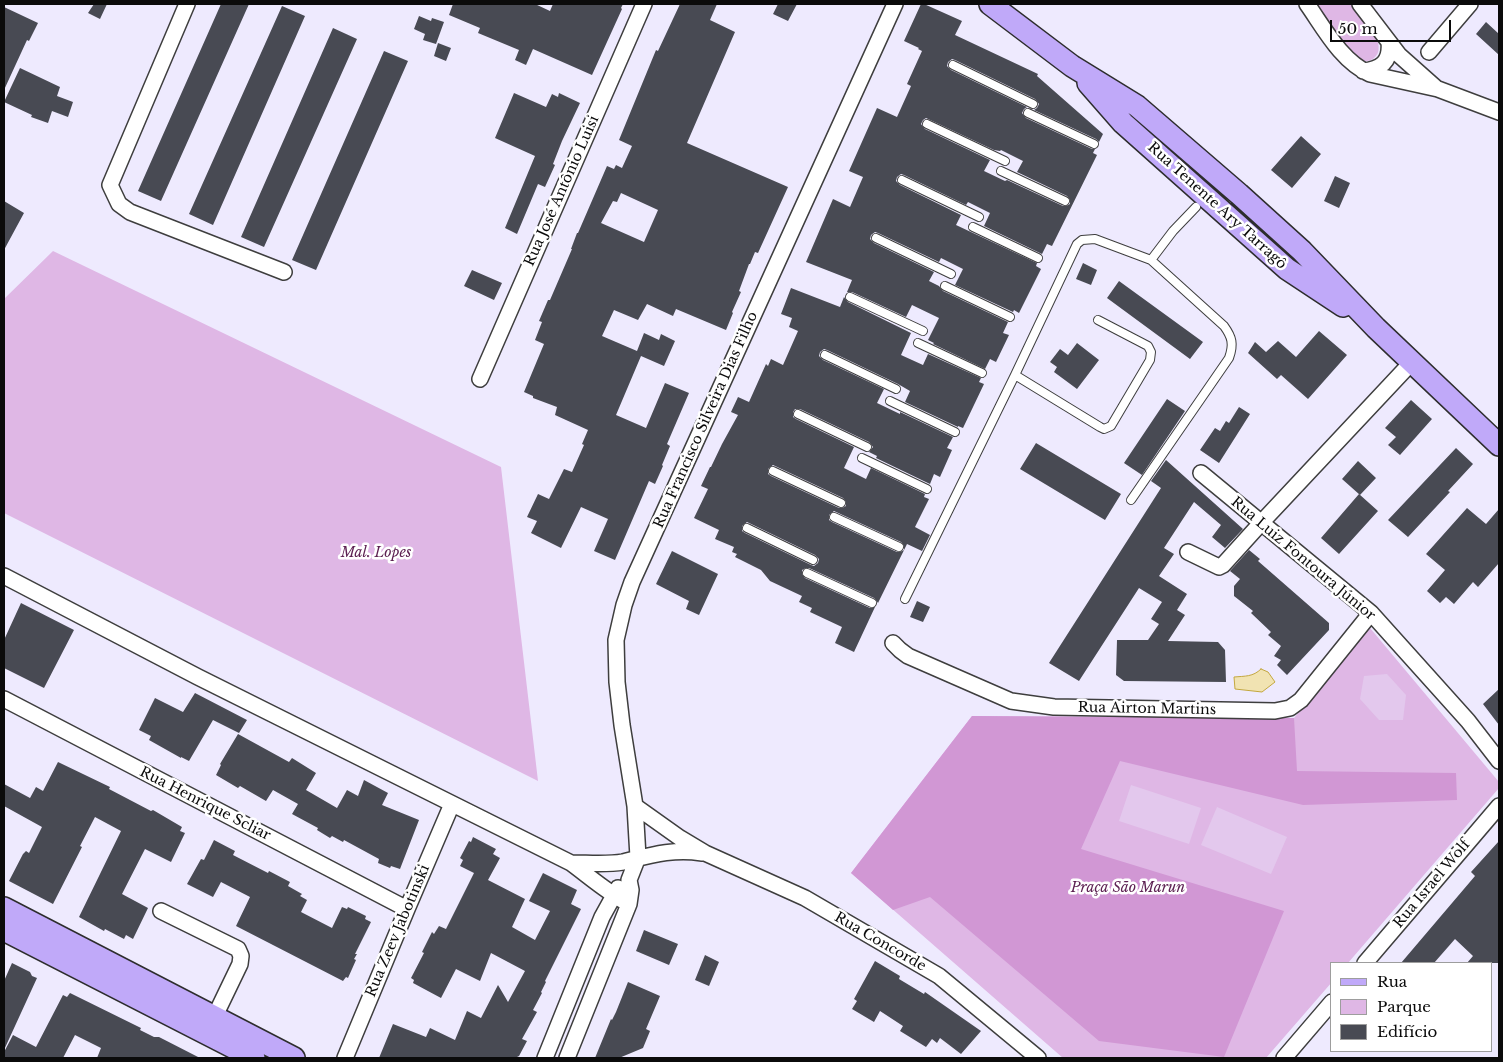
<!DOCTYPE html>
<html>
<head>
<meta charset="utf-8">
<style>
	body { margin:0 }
	#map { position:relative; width:1503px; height:1062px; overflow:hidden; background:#eeeafe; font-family:"Libre Baskerville",serif }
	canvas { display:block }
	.frame { position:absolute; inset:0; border:5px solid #0b0b0b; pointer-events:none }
	.legend { position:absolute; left:1330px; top:962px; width:162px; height:90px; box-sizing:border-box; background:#fff; border:1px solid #9d9d9d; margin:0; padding:6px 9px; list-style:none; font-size:15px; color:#0b0b0b }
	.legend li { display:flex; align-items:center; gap:10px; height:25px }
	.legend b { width:25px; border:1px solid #9d9d9d }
	.scale { position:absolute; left:1330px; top:20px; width:121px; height:22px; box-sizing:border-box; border:2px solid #0b0b0b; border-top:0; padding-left:6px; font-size:15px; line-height:18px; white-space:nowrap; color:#0b0b0b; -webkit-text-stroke:4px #fff; paint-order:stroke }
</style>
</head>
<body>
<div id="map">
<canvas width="1503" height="1062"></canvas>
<div class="frame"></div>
<ul class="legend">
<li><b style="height:6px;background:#c0a9f9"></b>Rua</li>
<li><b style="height:14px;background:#dfb7e5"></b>Parque</li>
<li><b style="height:14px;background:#484a53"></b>Edifício</li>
</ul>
<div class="scale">50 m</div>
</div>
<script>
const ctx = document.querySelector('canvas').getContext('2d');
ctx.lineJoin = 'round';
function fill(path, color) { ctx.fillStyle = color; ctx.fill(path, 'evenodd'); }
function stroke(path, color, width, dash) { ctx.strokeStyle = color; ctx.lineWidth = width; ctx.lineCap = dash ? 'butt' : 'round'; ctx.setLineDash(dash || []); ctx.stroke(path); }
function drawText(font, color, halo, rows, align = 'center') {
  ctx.font = font + ' "Libre Baskerville",serif'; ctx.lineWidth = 5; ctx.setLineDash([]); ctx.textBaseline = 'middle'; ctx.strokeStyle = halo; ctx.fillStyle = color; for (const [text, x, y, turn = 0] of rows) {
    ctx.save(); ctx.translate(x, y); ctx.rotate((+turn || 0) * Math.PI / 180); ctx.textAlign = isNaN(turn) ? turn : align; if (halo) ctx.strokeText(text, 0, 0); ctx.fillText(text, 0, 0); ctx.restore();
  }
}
const green = new Path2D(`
	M1315 4H1354C1362 16 1391 46 1373 59 1366 63 1360 61 1354 58Z
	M53 251 501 467 538 781 4 513V299Z
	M1370 628 1499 782V788L1348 963H1332V982L1266 1058H1063L851 873 972 716 1294 718Z`);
const forest = new Path2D(`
	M972 716 1294 718 1297 771 1456 773 1457 800 1303 805 1120 761 1081 849 1284 911 1224 1057 1099 1041 930 897 893 910 851 873Z`);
const pitch = new Path2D(`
	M1387 674 1406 695 1403 720H1379L1360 699 1364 676Z
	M1131 785 1201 808 1189 844 1119 821Z
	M1217 807 1287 837 1271 874 1201 845Z`);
const water = new Path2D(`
	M1261 669 1268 672 1275 682 1262 692 1235 689 1234 677C1245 676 1253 677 1261 669Z`);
const building = new Path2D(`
	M94 4H107L100 19 88 13Z
	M221 4H249L161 201 138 191Z
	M453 4H535L550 11 553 4H623L621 8 622 9 592 75 533 49 526 65 515 60 519 50 478 33 480 28 449 15Z
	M680 4H717L710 20 735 32 687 143 788 187 758 253 755 252 750 264H749L739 291 741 292 732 312 733 313 726 330 676 309 673 316 647 304 638 320 614 310 602 336 637 351 644 333 659 340 661 334 675 341 664 366 641 356 616 415 646 428 665 383 689 393 667 444 670 446 662 465 663 466 655 484 649 481 615 560 594 551 608 519 581 507 561 548 531 533 537 521 527 517 538 494 549 499 564 469 572 472 584 445 582 444 588 430 555 415 557 407 533 398V396L524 392 544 344 535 340 542 322 539 321 548 300H550L572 249H571L577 233H578L607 166 614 169 616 165 622 168 632 146 619 140 656 50 658 51ZM621 193 658 210 644 242 601 223 613 201 617 202Z
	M778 4H797L788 21 773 14Z
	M921 4H924L962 21 955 35 1038 74 1037 76 1103 134 1099 142 1096 139 1034 110 1037 108 1039 104 1035 99 955 60 952 59 948 62 947 66 951 70 1027 107 1024 109 1022 113 1026 118 1092 149H1095L1093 153 1097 155 1052 246 1047 244 1042 254 984 226 990 213 968 202 966 205 904 175 901 174 897 177 896 181 900 185 961 215 956 225 1037 263 1036 266 1041 269 1019 313 1014 310 1013 312 955 285 963 269 941 258 939 262 878 233 875 232 871 235 870 239 874 243 934 272 929 281 939 286 943 291 1008 322 1003 333 1009 335 996 362 990 359 985 369 933 344 934 343 928 340 939 318 912 305 906 317 852 292H847L852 280 806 262 833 199 850 207 863 177 849 171 877 108 897 117 911 86 907 84 922 51 918 49 919 48 904 41ZM926 118 994 150 1000 151 1001 150 1023 161 1017 172 1067 196 1070 200V204L1066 206H1063L1007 180 1005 181 984 171 990 160 925 129 921 124 923 120Z
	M282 6 305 16 213 225 189 214Z
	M4 7 38 23 29 41 27 40 4 90Z
	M419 16 431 21 432 18 444 22 436 44 423 40 425 34 414 29Z
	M1486 22 1499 34V55L1476 34Z
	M333 28 357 39 264 247 241 237Z
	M438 43 451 48 446 61 434 56Z
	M384 51 408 61 316 270 292 260Z
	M20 68 60 87 57 96 73 102 68 117 52 111 48 123 31 117 32 115 4 102Z
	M514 93 546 107 552 94 558 97 559 93 580 103 562 141 553 164 555 165 545 187 538 184 517 234 505 228 535 156 495 138Z
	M1301 136 1321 154 1292 188 1271 170Z
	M1335 176 1350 183 1339 208 1324 201Z
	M4 201 24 213 4 250Z
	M1083 263 1097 270 1091 285 1076 279Z
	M472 270 502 283 494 300 464 286Z
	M1119 281 1203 342 1190 359 1107 298Z
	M791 288 840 307 844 297 848 302 911 333 901 355 923 365 928 354 981 378 979 382 984 384 963 428 958 426V427L905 402 910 391 898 384 827 350 824 349 820 352 819 356 823 360 884 389 877 403 900 414V412L953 437 947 448 952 450 940 477 934 474 930 484 876 458 877 456 869 452 873 447 869 442 800 409H795L793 412V417L796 419 854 447 844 468 866 479 871 468 925 494 924 497 929 499 915 527 930 535 922 551 907 544 878 603 874 598 809 568H806L802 570V574L805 578 870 608 875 607 854 652 835 643 842 627 810 612 812 608 799 602 802 596 770 581 761 570 735 557 737 554 732 552 734 547 715 539 719 530 694 518 708 489 701 486 710 467H711L722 444 738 415 731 412 738 397 749 402 766 364 768 366 771 359 783 365 798 331 789 327 792 318 781 314ZM773 465 843 498 846 502V506L842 508H839L771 476 768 474V469ZM834 511 901 542 904 546V550L900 552H897L832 522 829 520V515ZM747 522 815 555 819 559 818 563 814 566 811 565 745 533 742 531V526Z
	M1319 331 1347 355 1308 399 1281 375 1277 379 1248 353 1255 342 1266 352 1278 341 1296 357Z
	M1077 343 1099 360 1077 389 1054 372 1057 367 1050 362 1060 349 1068 355Z
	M1167 399 1185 411 1142 475 1124 463Z
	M1411 400 1432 419 1400 455 1388 445 1396 437 1385 428Z
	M1239 407 1250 414 1219 463 1200 450 1215 428 1220 431 1226 421 1229 423Z
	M1036 443 1121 494 1105 520 1020 469Z
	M1456 448 1473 464 1448 491 1450 492 1408 537 1388 520Z
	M1166 460 1243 529 1225 548 1212 537 1221 525 1194 502 1164 548 1174 554 1159 576 1187 594 1177 610 1185 615 1168 641 1218 642 1225 650 1226 682 1124 681 1116 675 1117 640H1148L1159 624 1151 619 1162 602 1139 588 1079 681 1049 663 1161 488 1151 481Z
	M1358 461 1376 478 1360 495 1342 479Z
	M1359 494 1378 511 1339 554 1321 538Z
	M1467 508 1486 524 1499 509V563L1478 587 1473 582 1454 604 1446 597 1440 603 1427 591 1445 570 1426 554Z
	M1249 550 1260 559 1258 561 1329 623V630L1287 675 1277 665 1281 660 1274 656 1281 646 1268 635 1271 632 1251 613 1253 611 1234 596V586L1240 579 1230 571Z
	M672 551 718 574 699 615 686 609 689 601 656 584Z
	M917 601 930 607 923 622 910 617Z
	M21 603 74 630 44 688 4 668V640Z
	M1499 689V725L1483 704Z
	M195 693 247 720 239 733 213 720 189 761 181 757V758L149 740 151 736 139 730 155 698 183 712Z
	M238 734 289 762 292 758 316 773 306 790 337 808 347 790 358 796 364 780 388 793 382 805 419 820 400 869 391 866 390 868 378 863 379 859 344 840 343 842 332 836 330 838 317 830 318 828 292 814 298 804 273 790 266 801 240 786 238 788 216 775 221 765 220 764Z
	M58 762 110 787 109 789 151 811 153 810 182 827 180 831 185 833 171 862 145 849 122 894 148 908 133 939 126 935 124 939 105 929 104 931 79 917 121 831 95 817 80 846 82 847 53 904 9 881 23 854 26 851 29 853 42 827 4 806V784L30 798 36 787 43 791Z
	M473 837 496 849 493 854 500 858 488 880 525 899 512 927 535 940 550 911 529 901 543 873 577 890 571 904 581 909 545 981 546 982 541 992 542 993 533 1010 537 1012 522 1039 527 1041 519 1056 515 1058H379L393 1024 426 1037 430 1028 455 1040 467 1011 481 1018 498 985 508 1002 525 971 491 953 480 981 456 969 441 998 413 983 414 980 411 978 424 953 422 952 432 932 434 934 439 926 446 929 474 873 460 866 463 860 460 858 469 841 471 842Z
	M214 840 235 851 233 855 268 873 269 871 290 882 288 886 302 894 300 896 307 900 301 912 332 928 342 907 347 909 348 907 366 916 365 919 371 922 355 954H357L354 959 356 960 348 978 346 977 343 981 236 926 250 897 221 882 213 897 187 884 201 859 204 860Z
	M1499 841V963H1467L1473 956 1455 939 1434 963H1401L1475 876 1471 872Z
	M644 930 678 944 669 965 636 951Z
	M705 955 719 962 709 986 695 980Z
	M875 961 900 976 899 979 924 994 925 992 935 999 981 1031 961 1054 940 1038 937 1043 932 1039 926 1047 900 1031 903 1026 880 1011 874 1022 852 1009 857 1001 854 999Z
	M12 963 30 972 32 976 37 978 4 1050V981Z
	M628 982 660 996 646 1029 650 1031 643 1048 619 1058H595L611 1019 612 1020 616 1012Z
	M70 993 141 1028 140 1030 154 1037H159L200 1058H97L101 1048 75 1035 63 1058H4V1052L13 1035 36 1047 63 995 67 997Z`);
const lane = new Path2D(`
	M953 65 1033 104
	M1028 113 1094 144
	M927 124 1005 161
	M1001 171 1065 201
	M902 180 979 217
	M973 227 1038 258
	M876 238 951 274
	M945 286 1010 317
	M850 297 923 331
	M918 343 982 373
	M825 355 896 389
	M1015 375 1100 427 1104 429 1111 426 1150 360 1151 352 1148 346 1098 320
	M890 401 955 432
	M798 414 867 447
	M862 458 927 489
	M773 471 841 503
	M1131 500 1229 358C1234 344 1232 337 1224 326L1151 260
	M834 517 899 547
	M747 528 813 560
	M807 573 872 603
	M905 599 1015 375 1077 244 1082 240 1095 239 1151 260 1173 231 1196 207`);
const street = new Path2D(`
	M187 4 110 185 119 204 130 212 284 272
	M1307 4C1324 28 1341 61 1370 74L1438 89 1499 112
	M1360 4 1399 55 1435 87
	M1429 52 1470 4
	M1363 71C1381 69 1391 62 1389 42
	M480 379 644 4
	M1201 473 1371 613 1468 721 1499 761
	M1188 552 1219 567 1223 565 1261 523 1412 362
	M4 576 198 677 571 863C590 877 608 893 629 904
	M893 643 900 650 908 656 1011 701 1054 707 1275 711 1290 708 1301 700 1371 613
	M4 699 407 909
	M635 806 680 838 705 853 805 898 939 976 1038 1058
	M571 863C588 863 606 865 623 862 648 856 674 848 701 853
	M629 880 638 857 635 806 622 725 617 682 616 640 624 605 632 582 895 4
	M161 911 238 949 241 956 240 964 214 1018
	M1365 963 1499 806
	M345 1058 407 909 452 804
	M545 1058 602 917 618 888
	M567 1058 629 904 631 890 629 880
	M1284 1058 1332 1002`);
const secondary = new Path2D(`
	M990 4 1072 66 1137 106 1239 194 1302 251 1376 328 1499 445
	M1088 83 1123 123 1287 269 1343 306
	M4 908 294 1058
	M4 930 254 1058`);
const streetNames = [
	["Rua José Antônio Luisi",562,191,-66],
	["Rua Tenente Ary Tarragô",1217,206,42],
	["Rua Francisco Silveira Dias Filho",706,420,-66],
	["Rua Luiz Fontoura Júnior",1303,559,40],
	["Rua Airton Martins",1147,709,1],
	["Rua Henrique Scliar",205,804,27],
	["Rua Israel Wolf",1432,884,-50],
	["Rua Zeev Jabotinski",398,931,-67],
	["Rua Concorde",880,942,30]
];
const parkNames = [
	["Mal. Lopes",376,553],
	["Praça São Marun",1128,888]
];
fill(green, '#dfb7e5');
fill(forest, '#d197d4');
fill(pitch, '#e3c8ed');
fill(water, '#f1e3b2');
stroke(water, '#c3a73f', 1);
fill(building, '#484a53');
stroke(lane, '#3e3e3e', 10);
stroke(street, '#3e3e3e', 18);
stroke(secondary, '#2d2d2d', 24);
stroke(lane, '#fff', 8);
stroke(street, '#fff', 15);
stroke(secondary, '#c0a9f9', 21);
drawText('14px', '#0b0b0b', '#fff', streetNames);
drawText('italic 14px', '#5d2152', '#fff', parkNames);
</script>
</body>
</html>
